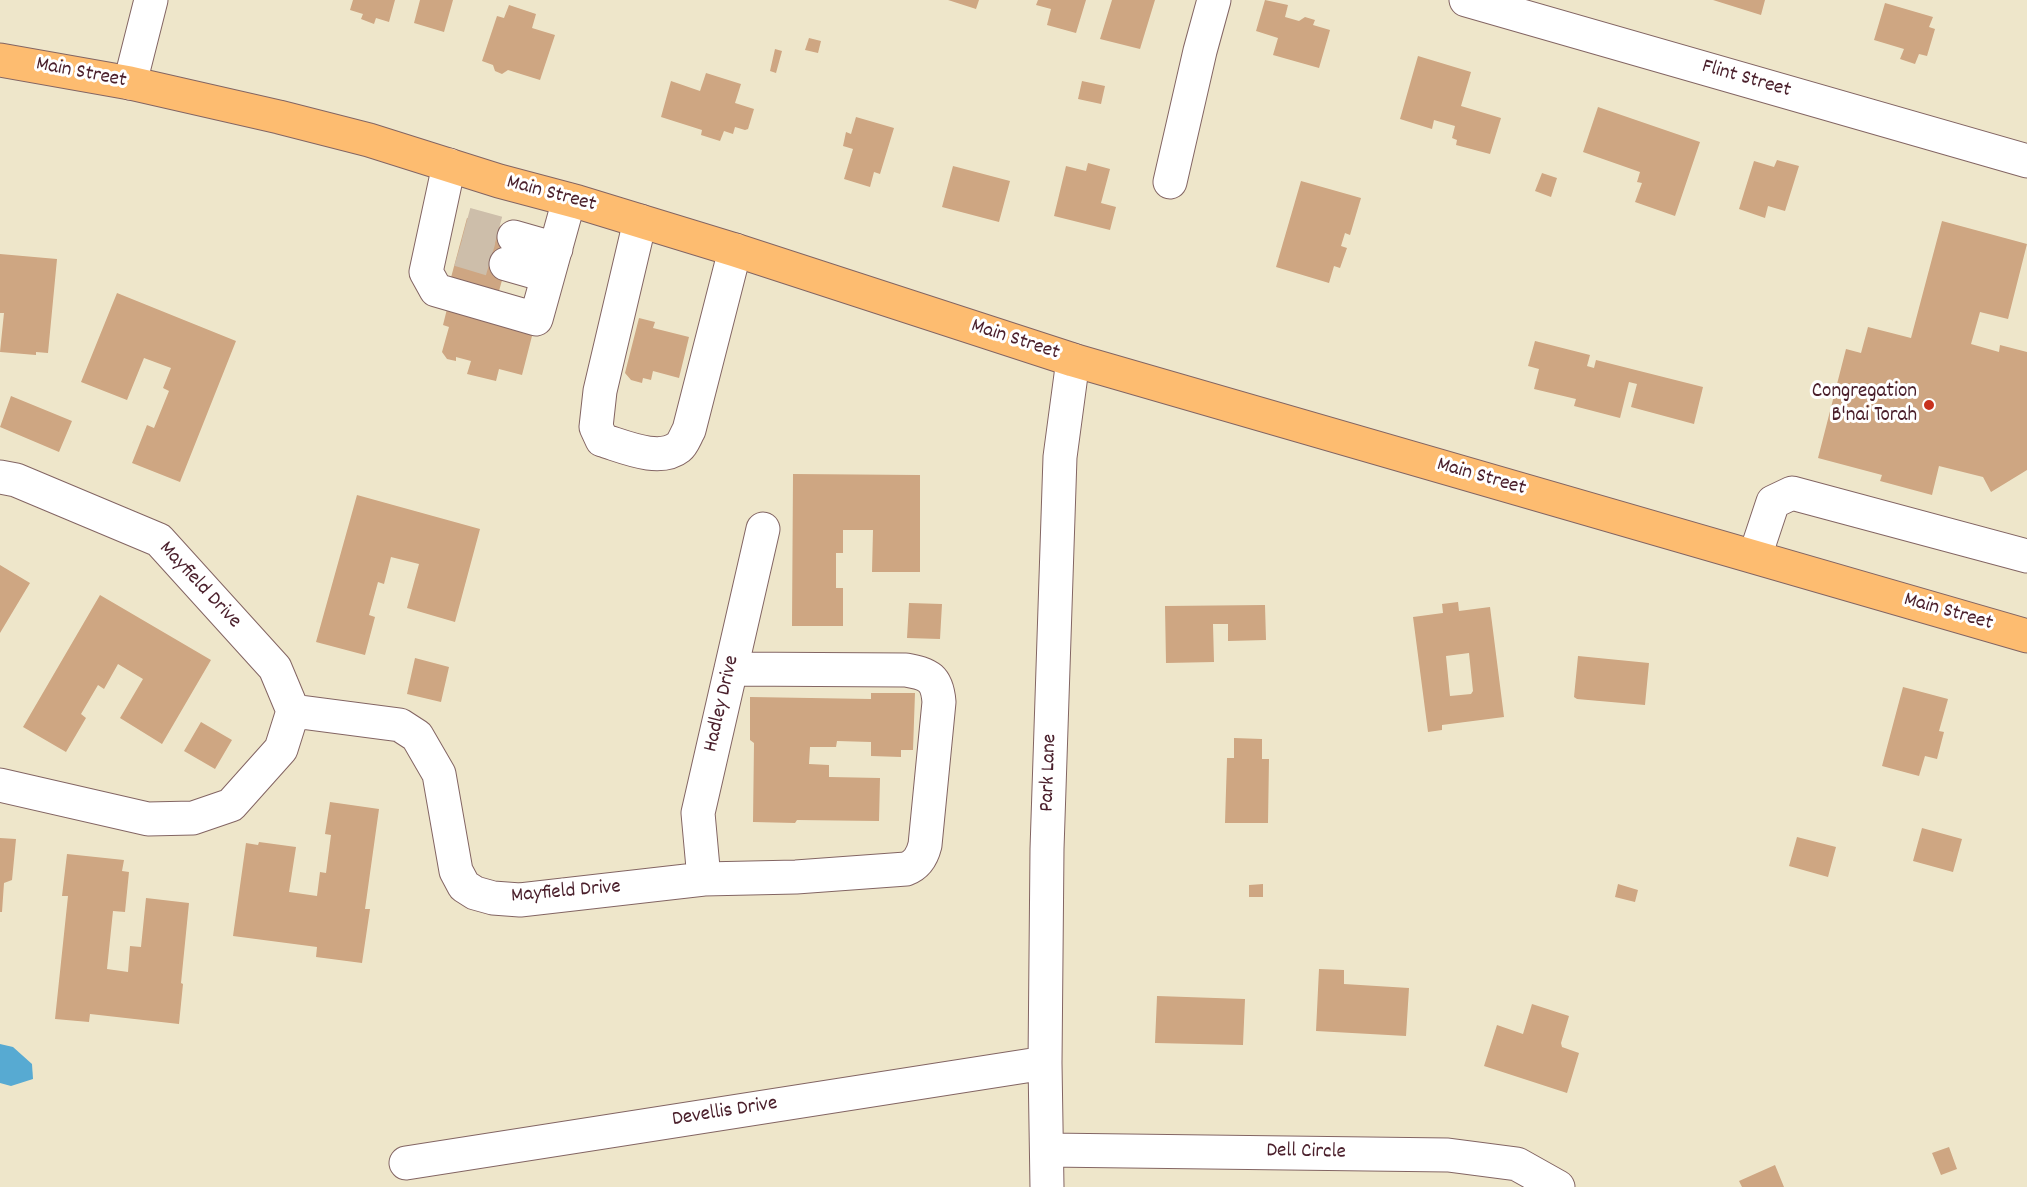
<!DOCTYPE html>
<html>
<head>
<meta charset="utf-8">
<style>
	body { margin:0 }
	canvas { display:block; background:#eee6ca }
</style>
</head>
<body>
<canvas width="2027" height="1187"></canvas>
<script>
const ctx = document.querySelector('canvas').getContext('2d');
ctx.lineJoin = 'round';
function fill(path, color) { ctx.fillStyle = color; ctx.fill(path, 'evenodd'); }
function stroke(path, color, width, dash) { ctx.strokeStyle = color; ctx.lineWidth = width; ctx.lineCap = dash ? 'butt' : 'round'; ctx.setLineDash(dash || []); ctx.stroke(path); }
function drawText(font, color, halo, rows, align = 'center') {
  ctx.font = font + ' Dekko,sans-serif'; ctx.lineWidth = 6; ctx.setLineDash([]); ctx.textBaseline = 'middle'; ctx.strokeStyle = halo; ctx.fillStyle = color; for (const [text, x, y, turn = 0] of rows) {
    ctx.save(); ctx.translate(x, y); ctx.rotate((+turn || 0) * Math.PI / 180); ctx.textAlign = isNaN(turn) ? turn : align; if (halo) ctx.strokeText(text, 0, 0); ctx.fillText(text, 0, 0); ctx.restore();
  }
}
const water = new Path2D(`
	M0 1044 13 1047 32 1064 33 1079 11 1086 0 1083Z`);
const building = new Path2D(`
	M353 0H395L389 22 376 18 374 24 361 19 363 14 350 10Z
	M420 0H453L444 32 414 23Z
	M948 0H979L976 9Z
	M1038 0H1086L1076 33 1047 25 1051 9 1036 5Z
	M1112 0H1155L1140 49 1100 39Z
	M1265 0 1288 5 1285 17 1299 21 1305 17 1315 20 1313 25 1330 30 1319 68 1273 55 1278 38 1256 31Z
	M1713 0H1765L1761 15Z
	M1885 3 1933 17 1929 27 1935 29 1927 56 1919 54 1915 64 1900 59 1904 49 1874 40Z
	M509 5 536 14 532 28 555 35 540 80 508 70 502 74 495 71 493 65 482 61 497 16 504 18Z
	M809 38 821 41 818 53 805 50Z
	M775 49 782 51 776 73 770 71Z
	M1418 56 1471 72 1461 106 1501 118 1490 154 1456 145 1457 140 1452 138 1455 126 1434 120 1432 129 1400 119Z
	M706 73 741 84 735 103 754 109 748 129 745 130 735 127 733 134 724 131 720 141 701 135 702 130 661 117 671 81 700 91Z
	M1082 81 1105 86 1101 104 1078 99Z
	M1598 107 1700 142 1675 216 1635 202 1642 183 1637 182 1640 172 1583 152Z
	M856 117 894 128 880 174 874 172 870 187 844 179 853 149 843 146 846 132 851 134Z
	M1777 160 1799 166 1785 211 1768 206 1765 218 1739 209 1754 161 1774 167Z
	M1088 163 1110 169 1101 203 1116 207 1110 230 1054 216 1066 166 1086 171Z
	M953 166 1010 181 999 222 942 207Z
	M1542 173 1557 178 1551 197 1535 191Z
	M1301 181 1361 198 1350 235 1345 233 1341 246 1347 248 1340 268 1334 266 1329 283 1276 267Z
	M467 218 516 231 497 298 449 285Z
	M1942 221 2027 244 2008 319 1980 312 1971 344 1999 352 2000 345 2027 352V470L1991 492 1983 477 1939 466 1932 495 1880 481 1882 475 1818 458 1846 349 1861 353 1868 327 1911 338Z
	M0 254 57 259 48 353 36 352V355L0 352 4 313H0Z
	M117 293 236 341 180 482 132 463 147 425 154 428 169 391 163 388 171 368 144 358 127 400 81 382Z
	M449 301 530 331 532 336 522 375 499 369 496 381 467 374 471 361 456 357V361L447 359 442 352 449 327 443 325Z
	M639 318 655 322 653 328 689 337 679 378 653 371 651 380 643 378 642 383 631 380 625 373Z
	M1535 341 1590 355 1587 366 1594 368 1596 360 1703 387 1694 424 1631 407 1637 384 1629 382 1620 418 1574 406 1576 399 1534 389 1539 369 1528 366Z
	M11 396 72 421 59 452 0 427Z
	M793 474 920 475V572H872L873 530H843V553H836V588H843V626H792Z
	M357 495 480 529 455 622 407 608 419 564 391 557 384 584 378 582 369 615 375 617 365 655 316 642Z
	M0 565 30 583 0 633Z
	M100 595 211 660 162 744 120 718 143 679 118 664 104 689 98 685 81 714 86 718 66 752 23 727Z
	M1458 602 1459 611 1490 607 1504 717 1442 725V730L1428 732 1413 617 1443 613 1442 604ZM1469 653 1473 691 1471 694 1450 696 1446 656Z
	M909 603 942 604 940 639 907 638Z
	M1265 605 1266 640 1228 641V624H1213L1214 662 1166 663 1165 606Z
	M1578 656 1649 663 1645 705 1577 699 1574 697Z
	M415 658 449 667 441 702 407 694Z
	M1903 687 1948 699 1939 731 1944 732 1937 759 1925 756 1919 776 1882 766Z
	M871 693H915L913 750H901V757L871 756V742L837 741 836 747H810L809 764 829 765V777L880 778 879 821 797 820 795 823 753 822 754 743 750 740V697L871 699Z
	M201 722 232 740 215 769 184 751Z
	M1234 738 1262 739V759H1269L1268 823H1225L1227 758H1234Z
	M330 802 379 809 365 909H370L362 963 316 957 317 947 233 936 246 843 258 845 259 842 296 847 289 892 317 896 320 872 326 873 331 835 325 834Z
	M1922 828 1962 839 1953 872 1913 861Z
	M1797 837 1836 847 1828 877 1789 866Z
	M0 838 16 839 12 880 4 883 2 912H0Z
	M67 854 124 860 122 871 129 872 125 912 113 911 107 969 128 972 130 946 141 947 146 898 189 903 181 983 183 984 179 1024 90 1014 89 1022 55 1019 68 896H62Z
	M1263 884V897H1249V885Z
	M1618 884 1638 890 1635 902 1615 897Z
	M1319 969 1344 970V984L1409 988 1406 1036 1316 1031Z
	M1157 996 1245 999 1243 1045 1155 1043Z
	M1532 1004 1569 1016 1561 1043 1562 1047 1579 1053 1567 1093 1484 1066 1497 1025 1523 1034Z
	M1949 1147 1957 1169 1941 1175 1932 1153Z
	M1775 1165 1784 1187H1742L1739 1181Z`);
const minorTunnel = new Path2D(`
	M466 224 514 237
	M459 250 506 264`);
const minor = new Path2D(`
	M1466 0 2027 161
	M130 83 151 0
	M449 165 426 272 436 290 536 319 569 200
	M1170 182 1200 51 1214 0
	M640 221 600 391 596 427 602 440C623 446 659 463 679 447 683 444 686 435 689 430L735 250
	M514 237 556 249
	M506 264 548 276
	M0 477 16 480 159 540 275 668 293 711
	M1755 556 1773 502 1792 493 2027 556
	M0 785 148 819 193 818 231 805 281 749 293 711 400 725 417 736 439 774 456 871 464 886 475 893 493 898 520 900 704 879 796 877 906 869C917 865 922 857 925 845L939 702C937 678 929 674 906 670L731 669
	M704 879 698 813 763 529
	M1048 1150 1448 1155 1517 1164 1558 1187
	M406 1163 1045 1063
	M1047 1187 1045 1063 1047 849 1060 457 1073 360`);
const major = new Path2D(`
	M0 60 130 83 279 117 369 140 499 181 578 202 735 250 1073 360 2027 636`);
const markers = [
	[1929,405,6,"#c8321e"]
];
const streetNames = [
	["Main Street",81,74,11],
	["Flint Street",1746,80,16],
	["Main Street",551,195,15],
	["Main Street",1015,341,18],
	["Main Street",1481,478,16],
	["Mayfield Drive",199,586,47],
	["Main Street",1948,613,16],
	["Hadley Drive",723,704,-77],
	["Park Lane",1050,773,-88],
	["Mayfield Drive",566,893,-5],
	["Devellis Drive",725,1113,-9],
	["Dell Circle",1306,1153,1]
];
const poiNames = [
	["Congregation",1917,393],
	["B'nai Torah",1917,417]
];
fill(water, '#57aad2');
fill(building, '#cea682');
stroke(minorTunnel, '#cdbeaa', 33, [33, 16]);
stroke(minor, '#836563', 35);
stroke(major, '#836563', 35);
stroke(minor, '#fff', 33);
stroke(major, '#fdbc70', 33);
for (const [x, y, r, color] of markers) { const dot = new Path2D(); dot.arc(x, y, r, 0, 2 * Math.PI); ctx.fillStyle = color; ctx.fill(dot); stroke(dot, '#fff', 2); }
drawText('21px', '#4a1f2b', '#fff', streetNames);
drawText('21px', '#4a1f2b', '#fff', poiNames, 'right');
</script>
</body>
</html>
